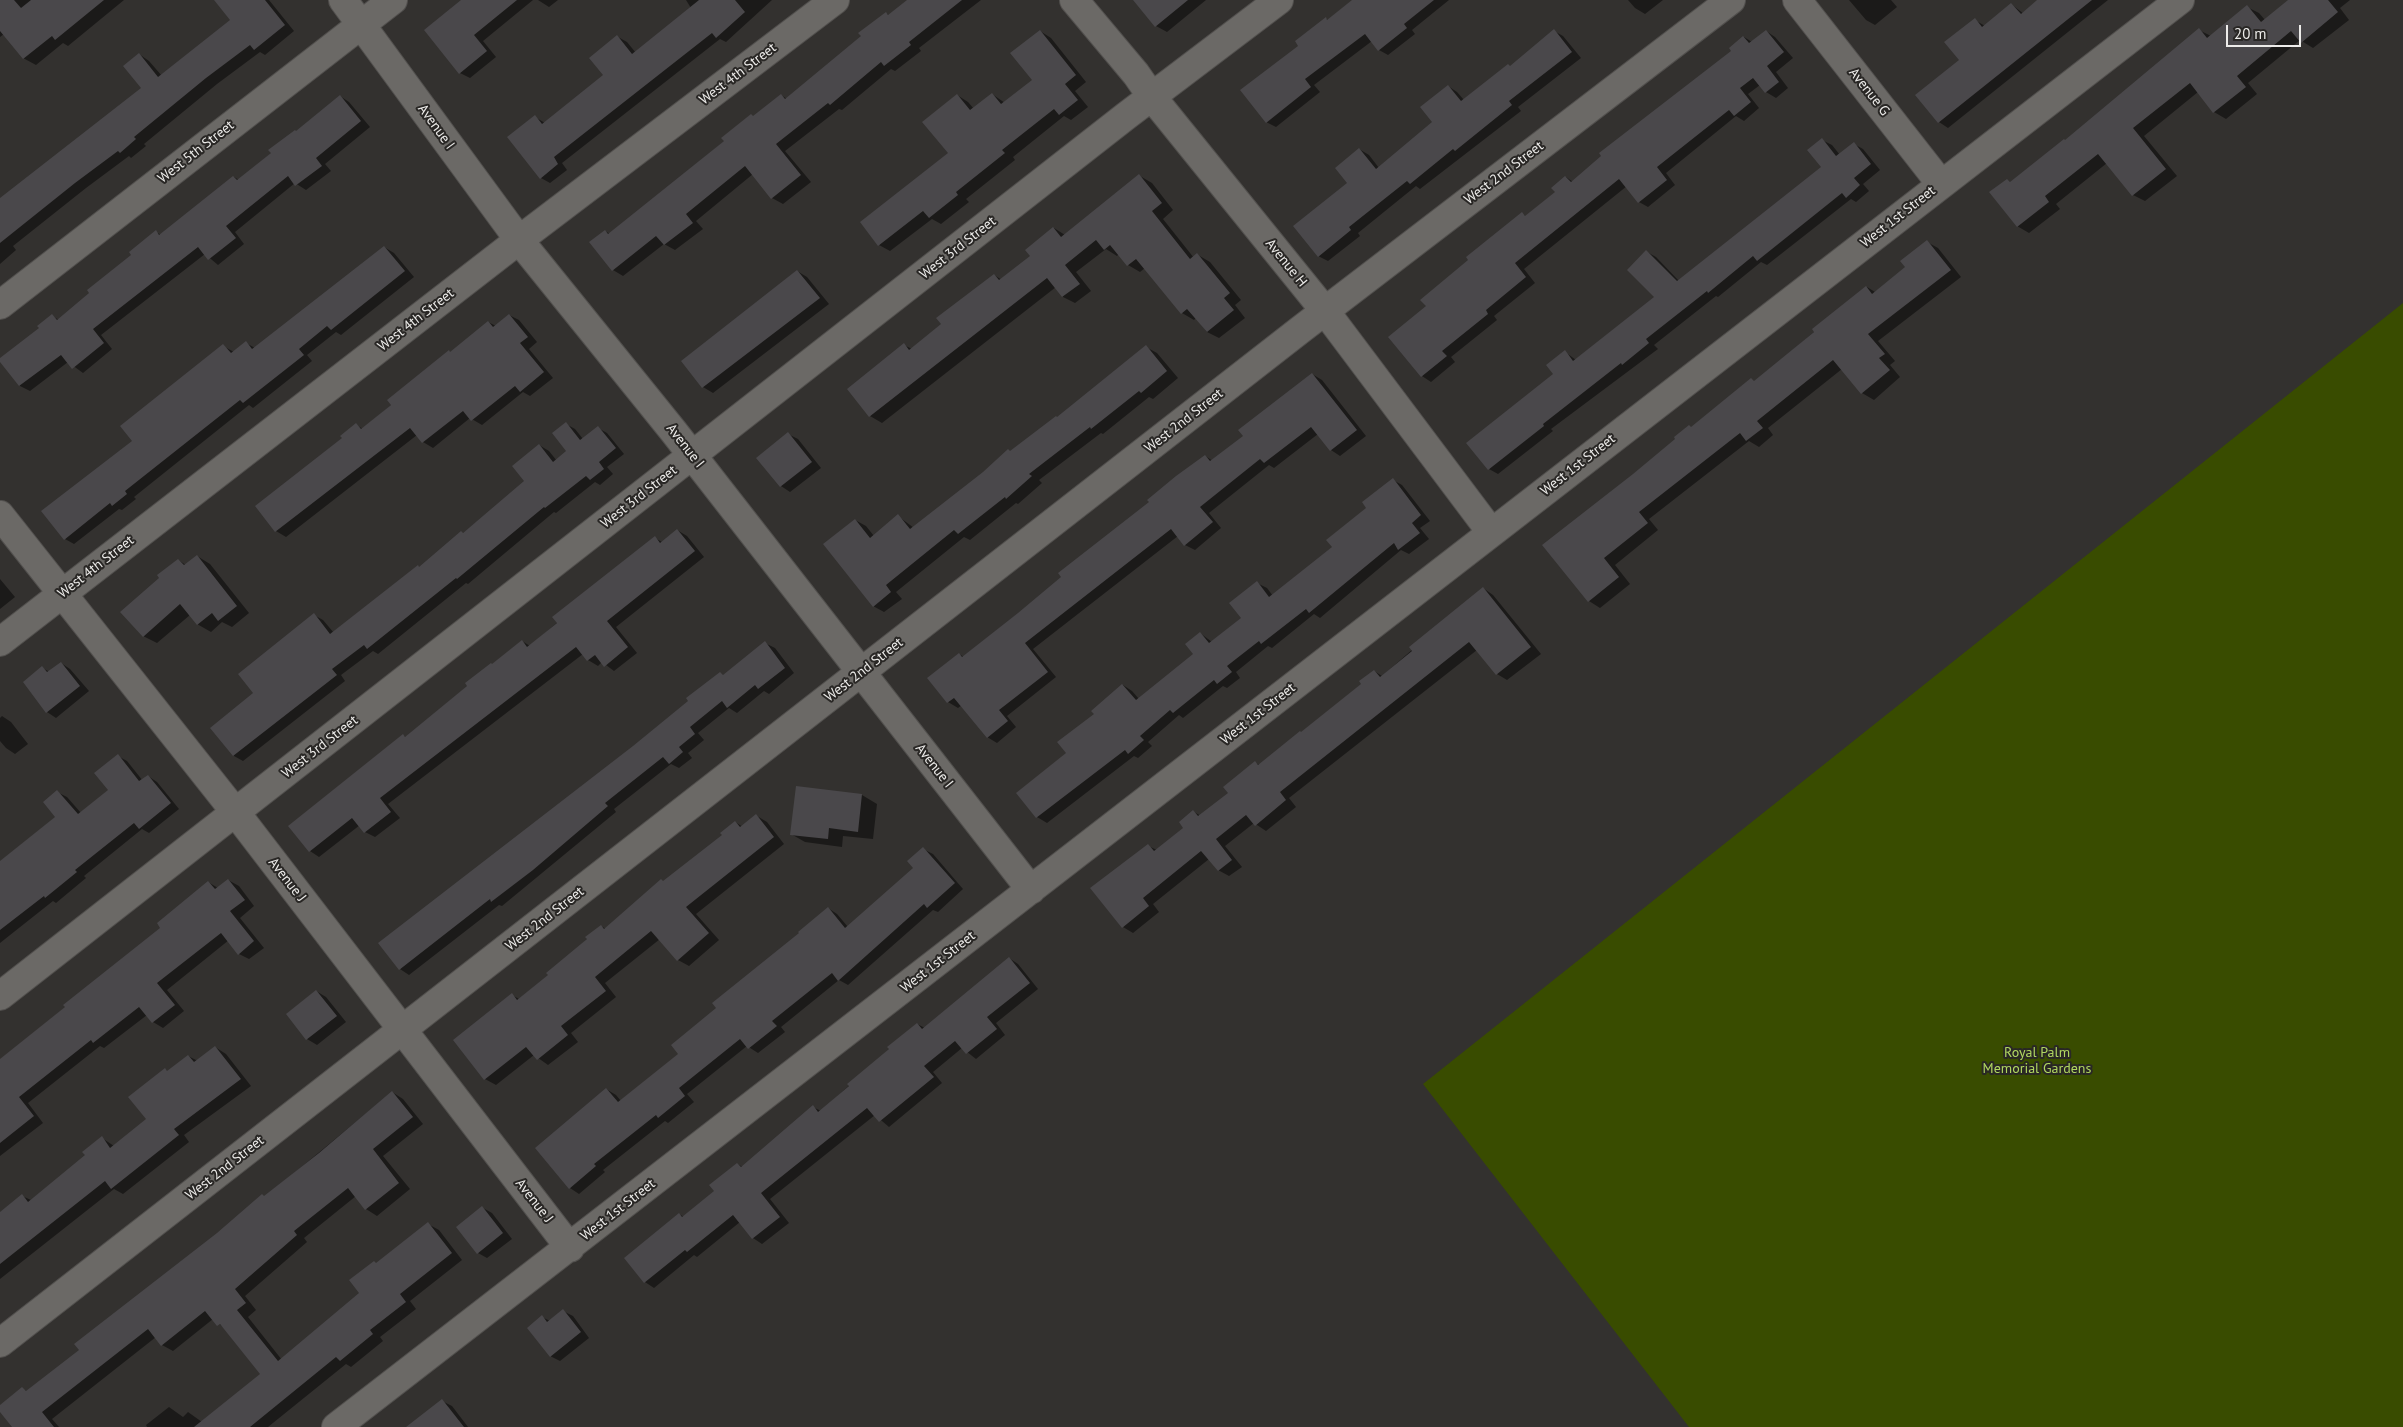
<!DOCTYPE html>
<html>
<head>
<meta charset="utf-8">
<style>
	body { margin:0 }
	#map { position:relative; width:2403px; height:1427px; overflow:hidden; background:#33312f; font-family:"PT Sans",sans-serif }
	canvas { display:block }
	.scale { position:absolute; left:2226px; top:25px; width:75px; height:22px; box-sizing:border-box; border:2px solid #edecea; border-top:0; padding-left:6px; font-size:15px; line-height:18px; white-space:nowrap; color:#edecea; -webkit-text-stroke:4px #292725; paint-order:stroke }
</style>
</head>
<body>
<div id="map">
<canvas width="2403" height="1427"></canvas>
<div class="scale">20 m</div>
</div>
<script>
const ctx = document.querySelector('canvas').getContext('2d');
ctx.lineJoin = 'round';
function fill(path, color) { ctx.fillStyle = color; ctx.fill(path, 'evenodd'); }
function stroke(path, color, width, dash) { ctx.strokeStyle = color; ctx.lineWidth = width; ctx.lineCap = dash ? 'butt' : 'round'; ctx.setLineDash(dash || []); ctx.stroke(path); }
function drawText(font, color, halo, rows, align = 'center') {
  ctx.font = font + ' "PT Sans",sans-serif'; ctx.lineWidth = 4; ctx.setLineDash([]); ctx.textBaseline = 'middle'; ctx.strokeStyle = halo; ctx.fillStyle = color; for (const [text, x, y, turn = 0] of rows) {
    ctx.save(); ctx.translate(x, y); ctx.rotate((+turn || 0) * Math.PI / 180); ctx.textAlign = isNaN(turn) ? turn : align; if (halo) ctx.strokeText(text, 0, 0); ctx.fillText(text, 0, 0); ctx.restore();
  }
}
const green = new Path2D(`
	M2403 303V1427H1689L1423 1084Z`);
const shadow = new Path2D(`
	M0 0H124L68 46 63 43 36 65 23 58 4 34 0 37Z
	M215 0H269L294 31 265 55 260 52 217 84 144 144 146 146 131 158 129 156 86 188 13 246 16 250 0 264V199L143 89 139 54 149 61 162 76 232 20Z
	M464 0H533L483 41 496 57 470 78 460 73 426 30Z
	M538 0H558L549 7Z
	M686 0H772L726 42 720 39 562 163 567 170 550 183 541 178 535 117 545 123 605 75 618 37 627 42 636 53 691 8Z
	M910 0H981L919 48 921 51 895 71 891 69 842 110 839 109 785 151 811 182 783 204 772 198 753 174 696 221 703 229 675 250 664 244 623 276 613 270 605 231 610 234 781 95 787 99 862 36 886 13 890 16Z
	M1134 0H1206L1167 32 1156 26Z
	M1354 0H1449L1412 30 1415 34 1388 55 1379 50 1372 41 1314 85 1320 92 1276 127 1266 122 1300 46 1326 19 1328 20Z
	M1628 0H1663L1645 14 1635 8Z
	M1849 0H1891L1897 7 1875 25 1866 20Z
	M2039 0H2108L1948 128 1939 122 1975 20 1985 26 2011 4 2024 14Z
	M2290 0H2350L2340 8 2349 20 2313 48 2300 40 2248 83 2257 94 2226 119 2214 112 2198 92 2144 136 2177 176 2145 201 2133 195 2107 163 2056 204 2060 209 2029 233 2017 226 2007 180 2011 183 2066 141 2199 30 2211 36 2247 7 2259 13 2265 20Z
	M1040 31 1051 38 1086 82 1075 91 1088 107 1071 120 1064 116 1013 157 1015 160 966 199 969 202 941 224 932 219 890 251 879 245 949 154 957 95 968 102 974 109 992 94 1005 103 1033 80Z
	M1554 31 1563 36 1581 58 1518 107 1521 111 1420 189 1416 186 1358 233 1360 236 1328 261 1318 256 1348 183 1359 149 1369 155 1379 168 1434 123 1448 86 1457 92 1464 100 1510 67Z
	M1766 31 1775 37 1793 58 1776 72 1788 88 1776 98 1766 92 1760 85 1748 94 1759 108 1744 121 1736 116 1666 173 1675 185 1648 207 1639 202 1627 186 1524 269 1535 283 1494 316 1497 320 1451 357 1455 362 1431 382 1422 376 1428 306 1522 214 1527 217 1557 192 1566 177 1573 182 1733 51 1744 37 1752 42Z
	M340 96 349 102 370 127 325 164 331 171 306 190 295 183 235 232 244 244 218 265 205 254 101 335 112 349 83 373 68 362 30 391 20 386 0 359 41 328 52 316 59 320 133 255 156 232 161 235 234 177 239 180Z
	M1822 140 1832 145 1840 155 1854 144 1863 149 1880 170 1863 184 1869 191 1856 202 1851 199 1767 265 1761 262 1718 297 1716 296 1654 345 1658 349 1551 429 1553 431 1498 474 1489 469 1555 375 1565 352 1576 360 1656 297 1647 252 1656 257 1679 281 1823 167Z
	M1140 176 1152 183 1173 210 1163 219 1194 258 1198 255 1210 262 1241 300 1235 305 1245 318 1219 338 1207 332 1196 318 1194 320 1182 313 1145 268 1140 272 1128 265 1119 254 1117 256 1106 249 1076 272 1091 291 1075 303 1063 297 1056 287 882 423 870 416 904 345 912 349 943 324 994 275 1002 280 1031 256 1054 228 1065 235Z
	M1927 242 1938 248 1961 277 1878 341 1895 361 1890 365 1900 377 1874 400 1862 393 1842 369 1768 428 1773 435 1759 447 1749 441 1649 519 1658 530 1615 565 1630 584 1600 608 1589 601 1544 545 1692 428 1755 382 1867 287 1875 292 1907 268Z
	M384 247 394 253 414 277 341 335 336 332 307 355 312 361 253 408 249 405 134 497 136 499 122 510 119 509 74 544 65 539 134 441 223 346 234 352 246 343 255 348Z
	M797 271 807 277 829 304 713 393 703 387 683 361Z
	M509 315 519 320 537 342 529 349 553 378 530 396 523 392 482 425 470 418 433 448 423 442 417 435 286 537 276 531 257 506 343 438 356 425 363 429 488 322 496 326Z
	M1146 347 1157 353 1178 378 1153 399 1149 397 1103 434 1101 433 1039 480 1042 483 1018 504 1016 503 970 540 964 537 896 592 902 599 884 612 873 606 855 520 866 526 874 536 898 516 914 528 1058 418Z
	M1312 374 1322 380 1366 436 1340 456 1331 450 1318 434 1274 468 1269 465 1209 513 1221 528 1195 550 1185 545 1178 536 1033 649 1056 677 1007 716 1016 727 997 743 987 737 962 705 958 708 948 702 929 678 959 654 964 657 1019 614 1205 456 1213 461 1244 436Z
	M566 424 575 429 583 439 598 428 607 433 624 454 607 467 613 474 600 485 595 482 556 513 554 512 468 584 466 583 378 654 373 651 341 675 345 681 243 761 234 756 212 728 255 693 314 615 323 620 334 633 420 568 526 482 539 445 549 451 557 461 568 452Z
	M788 434 798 439 821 468 790 492 781 486 758 458Z
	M1393 480 1402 485 1430 521 1420 528 1429 539 1409 554 1401 550 1320 618 1314 614 1272 648 1268 646 1236 672 1240 678 1227 688 1223 686 1183 718 1179 715 1148 742 1152 746 1138 758 1134 756 1047 823 1037 817 1018 793 1067 753 1095 714 1123 685 1132 691 1139 699 1195 654 1200 633 1212 642 1243 618 1257 583 1267 588 1273 596 1333 547Z
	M677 530 687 536 704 557 616 627 637 653 614 671 602 662 598 666 588 660 583 654 388 804 400 818 375 837 365 832 360 825 319 857 310 851 290 826 403 736 406 737 522 641 530 646 655 538 662 542Z
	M197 556 210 564 249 613 232 627 222 622 211 632 197 624 190 615 157 643 143 636 178 560 186 565Z
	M0 579 15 597 0 609Z
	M1483 588 1493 595 1541 654 1507 680 1497 674 1477 650 1289 798 1296 807 1266 831 1254 823 1225 846 1242 867 1229 876 1218 870 1209 859 1153 904 1159 912 1133 933 1123 927 1148 846 1157 850 1185 828 1194 812 1201 816 1230 793 1255 763 1260 765 1302 733 1362 684 1374 671 1382 676Z
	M765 643 775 648 794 673 769 694 764 691 737 713 729 708 698 733 704 740 688 753 692 758 679 768 671 764 614 809 616 812 502 906 499 905 409 975 400 969 724 676Z
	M61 663 70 669 89 691 56 718 47 712 25 682 42 668 50 672Z
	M2 716 11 722 28 744 15 754 6 748 0 741V718Z
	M118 756 127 761 143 781 148 776 157 782 179 809 149 833 142 829 84 876 86 878 56 903 53 901 0 943V862L56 817 57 792 67 797 81 813 109 790Z
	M797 788 862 795 877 804 873 839 843 836 842 847 805 842 791 834Z
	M757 816 767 822 784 844 696 914 719 940 689 966 678 960 660 939 605 983 616 997 571 1033 578 1042 548 1065 534 1055 496 1085 485 1079 512 995 519 999 549 975 601 926 606 929 723 835 735 822 743 827Z
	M923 849 933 854 963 889 938 912 933 910 848 985 839 980 781 1027 785 1032 758 1053 747 1046 687 1094 694 1102 668 1123 665 1121 603 1170 605 1172 579 1194 570 1188 606 1089 616 1095 621 1101 680 1054 717 1008 828 908 837 914 848 927 915 868Z
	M228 880 239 886 254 906 240 918 264 948 249 959 239 954 229 940 167 990 184 1011 163 1028 153 1022 147 1015 104 1048 100 1046 28 1103 43 1123 0 1156V1061L162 928 208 882 218 888Z
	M1009 958 1018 964 1038 989 996 1023 1005 1035 976 1059 962 1048 933 1072 942 1083 889 1127 875 1115 770 1199 789 1223 762 1244 753 1238 740 1222 697 1257 694 1255 654 1288 645 1282 625 1258 679 1214 684 1217 716 1192 737 1164 743 1167 813 1107 821 1111 917 1024 925 1028Z
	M316 991 326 997 346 1022 317 1045 307 1039 287 1014Z
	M215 1047 226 1054 251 1086 184 1135 189 1142 123 1194 114 1189 0 1279V1213L22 1196 31 1200 87 1155 102 1138 114 1146 148 1120 165 1070 169 1072 188 1056 198 1061Z
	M392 1092 403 1099 423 1124 383 1156 410 1189 377 1216 366 1209 356 1196 304 1238 307 1242 245 1296 256 1310 248 1317 282 1360 361 1294 377 1264 428 1224 439 1230 462 1260 410 1301 416 1309 380 1337 383 1341 351 1367 346 1364 268 1427H147L146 1425 169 1407 183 1417 188 1412 202 1422 262 1374 227 1330 213 1319 173 1351 162 1345 156 1337 52 1419 59 1427H14L0 1410V1407L23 1389 28 1392 80 1350Z
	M483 1208 492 1213 512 1239 487 1258 478 1253Z
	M563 1311 573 1316 589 1338 560 1361 550 1356 542 1317 550 1321Z
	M442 1401 452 1406 468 1427H413Z`);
const building = new Path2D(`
	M0 0H14L21 8 31 0H104L55 40 52 36 23 59 0 31Z
	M214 0H265L285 25 254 50 250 45 206 78 134 137 136 139 120 153 118 151 75 183 0 243V198L141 88 123 66 139 53 158 77 230 20Z
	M461 0H517L474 35 487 51 459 74 424 30Z
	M699 0H735L745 12 716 38 712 33 554 157 558 164 540 179 507 137 535 115 542 124 603 75 589 58 617 35 632 54Z
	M907 0H962L909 42 911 45 884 66 881 62 830 105 828 103 776 144 801 175 771 199 745 166 686 214 693 223 664 245 656 236 612 271 589 242 605 230 608 234 724 141 721 138 751 114 753 116 781 94 785 99 861 36 858 33 886 12 888 15Z
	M1133 0H1188L1155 27Z
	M1352 0H1434L1404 24 1407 28 1378 51 1365 34 1305 79 1311 87 1266 123 1240 90 1298 46 1295 41 1326 17 1327 20Z
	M2037 0H2092L1938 123 1915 95 1959 60 1944 42 1975 18 1982 27 2011 3 2021 14Z
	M2288 0H2328L2338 12 2301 43 2291 31 2237 76 2246 87 2213 113 2190 83 2133 128 2166 169 2132 196 2098 154 2045 196 2049 202 2017 227 1989 192 2007 179 2010 182 2064 139 2065 140 2199 28 2207 38 2247 5 2261 22Z
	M1554 29 1572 52 1509 101 1512 105 1455 151 1453 149 1410 184 1407 181 1349 227 1351 230 1318 257 1293 226 1347 183 1335 168 1359 148 1376 169 1432 122 1420 107 1448 85 1461 101 1508 64 1510 66Z
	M1040 30 1076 75 1065 84 1078 100 1059 115 1054 109 1002 150 1005 153 956 192 958 195 929 218 923 211 878 246 860 222 948 153 922 122 957 94 970 110 992 93 1001 104 1032 80 1010 53Z
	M1766 30 1784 52 1767 66 1779 82 1765 93 1753 78 1740 88 1751 102 1734 116 1729 110 1657 167 1667 180 1638 203 1619 179 1515 263 1526 277 1486 310 1488 314 1442 351 1447 356 1421 377 1388 337 1426 306 1420 300 1468 260 1466 257 1522 212 1525 216 1555 192 1551 188 1565 176 1571 182 1601 156 1599 153 1731 51 1729 48 1743 36 1749 43Z
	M340 95 361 121 316 158 322 166 295 186 288 176 226 226 236 238 208 260 198 247 93 329 104 343 72 369 61 355 19 386 0 362V358L39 328 37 326 52 314 57 320 89 293 87 290 131 255 129 252 156 230 159 235 233 176 237 180 271 153 268 150 295 130 296 131Z
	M1822 138 1836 156 1854 142 1871 164 1854 178 1860 185 1846 198 1842 193 1757 261 1753 256 1708 293 1707 291 1646 339 1649 343 1622 365 1621 363 1543 424 1544 426 1488 470 1466 443 1553 374 1546 365 1565 350 1573 361 1654 297 1627 270 1646 250 1677 281 1821 167 1807 150Z
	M1139 174 1162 203 1152 211 1190 259 1197 253 1230 293 1224 298 1234 310 1207 332 1187 309 1181 314 1136 259 1127 266 1110 245 1104 250 1096 240 1065 265 1080 284 1062 297 1047 278 869 417 847 389 904 343 909 350 941 324 936 318 994 274 999 280 1030 256 1025 250 1053 227 1061 237Z
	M1927 240 1951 270 1868 334 1885 354 1879 358 1890 370 1861 394 1833 360 1757 421 1763 428 1746 441 1740 433 1639 512 1648 523 1604 558 1619 577 1588 602 1542 545 1633 474 1675 439 1674 437 1689 425 1691 427 1751 378 1754 381 1814 332 1812 329 1866 286 1872 294 1905 267 1900 261Z
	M384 246 405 271 331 330 327 326 299 349 304 355 243 403 240 400 125 491 127 494 112 506 110 503 64 540 41 511 132 441 120 426 223 344 231 353 246 341 252 349Z
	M797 270 820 298 702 388 681 361Z
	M509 314 528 337 520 343 544 372 520 392 515 386 471 421 463 411 422 443 410 428 275 532 255 506 342 438 340 436 356 423 361 429 391 405 387 400 449 350 450 352 488 321 493 327Z
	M1146 345 1167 371 1141 393 1139 391 1091 429 1090 427 1029 474 1032 476 1006 499 1005 497 958 534 954 530 886 585 891 592 873 607 823 544 855 519 870 538 898 514 910 529 983 472 1008 449 1010 451 1056 416 1057 417Z
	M1312 373 1357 430 1330 451 1311 427 1264 463 1260 459 1200 507 1213 522 1184 546 1171 529 1025 643 1048 672 999 710 1008 721 987 738 954 698 947 703 927 678 959 653 962 657 1018 613 1061 577 1058 573 1149 502 1147 500 1176 476 1205 455 1210 461 1243 436 1238 430Z
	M566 422 580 440 598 426 616 448 599 462 604 469 590 480 586 476 545 508 544 507 457 579 456 578 367 649 364 645 332 669 337 675 233 756 210 728 253 693 238 674 314 613 330 634 418 565 419 567 461 531 463 533 524 481 512 466 539 444 553 462 566 451 552 433Z
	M788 432 812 462 780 487 756 458Z
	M1393 478 1421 515 1412 523 1420 533 1398 550 1394 543 1309 613 1306 609 1261 644 1259 641 1227 666 1232 672 1217 684 1214 680 1173 713 1170 710 1140 736 1144 740 1128 754 1125 750 1036 818 1016 793 1066 753 1057 742 1094 714 1091 711 1122 684 1136 700 1193 654 1185 644 1200 632 1209 643 1241 618 1229 603 1257 581 1269 597 1332 547 1326 540 1366 508 1362 502Z
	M677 529 695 551 607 621 628 647 604 667 595 655 587 661 576 647 380 798 391 812 364 833 352 818 309 852 288 826 403 734 405 737 467 686 465 683 491 663 492 664 522 640 527 647 557 623 552 617 655 536 660 543Z
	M197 555 237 606 218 621 212 613 197 625 180 604 143 637 120 612 159 578 157 575 178 559 184 565Z
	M1483 587 1531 647 1496 675 1469 642 1280 792 1286 800 1255 826 1246 815 1216 839 1232 860 1218 871 1201 851 1143 898 1149 906 1122 928 1090 888 1148 844 1154 851 1183 828 1179 822 1193 810 1198 816 1228 793 1223 787 1255 761 1258 765 1300 731 1301 732 1361 684 1359 681 1374 670 1380 677 1412 651 1409 647Z
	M765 641 785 668 758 689 755 685 727 708 722 701 690 727 695 734 679 747 683 752 669 764 663 757 605 803 608 806 533 870 491 902 490 899 399 970 378 943 633 746 688 701 686 698 720 672 723 675Z
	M61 662 80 686 46 713 23 682 42 666 47 672Z
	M118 754 139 781 148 775 171 803 139 829 134 823 75 870 77 872 45 898 44 896 0 930V861L55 817 43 802 57 790 78 814 108 790 94 773Z
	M796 786 862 794 858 832 829 828 828 839 790 835Z
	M756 814 774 837 686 907 709 933 677 961 651 931 595 977 606 991 561 1026 568 1035 537 1060 526 1047 484 1080 453 1040 512 993 517 1000 548 975 546 973 587 939 585 937 601 925 604 929 661 879 663 881 722 835 720 833 735 821 740 827Z
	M923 847 955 883 927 908 924 904 838 981 832 973 772 1021 777 1026 748 1049 740 1039 679 1088 685 1096 658 1118 656 1115 594 1164 596 1166 569 1189 535 1148 606 1088 618 1102 678 1054 671 1045 716 1008 712 1003 799 933 798 932 828 907 845 928 913 868 907 861Z
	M228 879 245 900 230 911 254 941 238 955 221 933 157 983 175 1005 152 1023 139 1007 93 1043 91 1040 19 1097 34 1116 0 1143V1059L65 1007 63 1005 160 928 157 923 208 881 215 889Z
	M1009 957 1030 983 987 1017 997 1029 966 1054 955 1041 924 1066 934 1077 879 1122 867 1108 761 1193 780 1217 752 1239 733 1215 687 1252 685 1250 644 1283 624 1258 679 1213 682 1217 714 1191 709 1185 737 1163 741 1167 813 1105 818 1112 849 1086 847 1084 889 1049 887 1047 917 1023 922 1029Z
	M316 990 337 1016 306 1040 286 1014Z
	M215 1046 241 1079 174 1129 179 1135 111 1189 105 1181 0 1264V1212L22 1194 28 1202 85 1155 82 1152 102 1136 110 1148 146 1119 128 1097 165 1068 167 1071 188 1055 194 1062Z
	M392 1091 413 1117 373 1149 399 1183 365 1210 348 1188 294 1231 297 1235 235 1289 246 1303 237 1310 278 1361 359 1293 349 1280 374 1261 376 1263 428 1222 452 1253 400 1294 406 1302 370 1330 373 1334 340 1361 336 1357 250 1427H194L260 1374 220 1324 217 1326 205 1311 161 1346 148 1329 42 1412 54 1427H12L0 1412V1405L22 1387 26 1391 79 1350 74 1344 217 1233 262 1194 264 1196 319 1153Z
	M482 1206 503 1233 477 1254 456 1227Z
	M563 1309 581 1332 550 1357 527 1328 542 1315 547 1322Z
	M442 1399 464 1427H406Z`);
const minor = new Path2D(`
	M343 0 519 240 674 432 1031 890
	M1074 0 1136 74 1152 97 1325 311 1491 532
	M1797 0 1941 184
	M0 305 393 0
	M0 515 236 813 570 1248
	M0 642 519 240 835 0
	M0 996 1126 116 1279 0
	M0 1343 1300 330 1731 0
	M336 1427 2180 0`);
const streetNames = [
	["West 4th Street",738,74,-37],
	["Avenue G",1869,92,52],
	["Avenue I",436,127,54],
	["West 5th Street",196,152,-38],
	["West 2nd Street",1504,173,-37],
	["West 1st Street",1898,217,-38],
	["West 3rd Street",958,248,-38],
	["Avenue H",1286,263,51],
	["West 4th Street",416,320,-38],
	["West 2nd Street",1184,421,-38],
	["Avenue I",685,446,52],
	["West 1st Street",1578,465,-38],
	["West 3rd Street",639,497,-38],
	["West 4th Street",96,567,-38],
	["West 2nd Street",864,670,-38],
	["West 1st Street",1258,714,-38],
	["West 3rd Street",320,747,-38],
	["Avenue I",934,766,52],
	["Avenue J",287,880,52],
	["West 2nd Street",545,919,-38],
	["West 1st Street",938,962,-38],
	["West 2nd Street",225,1168,-38],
	["Avenue J",534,1201,52],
	["West 1st Street",618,1210,-38]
];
const parkNames = [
	["Royal Palm",2037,1053],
	["Memorial Gardens",2037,1069]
];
fill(green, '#394c00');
fill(shadow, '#0007');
fill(building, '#4a484b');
stroke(minor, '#52504e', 30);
stroke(minor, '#6b6966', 28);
drawText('14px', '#edecea', '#292725', streetNames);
drawText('14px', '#b1d761', '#292725', parkNames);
</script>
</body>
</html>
